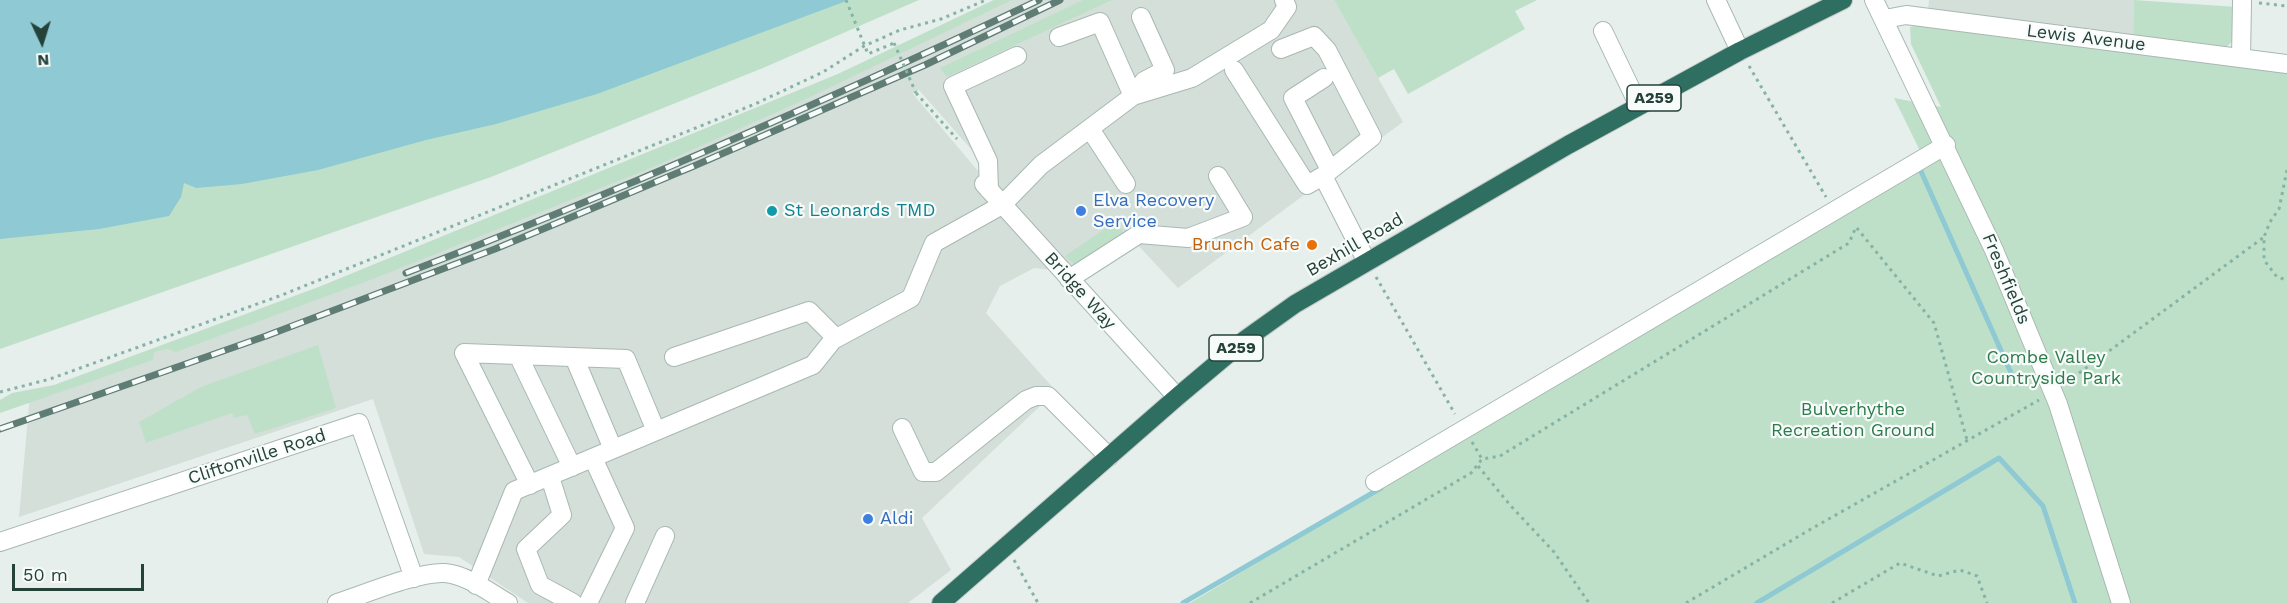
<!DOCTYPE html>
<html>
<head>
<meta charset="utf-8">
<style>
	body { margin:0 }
	#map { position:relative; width:2287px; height:603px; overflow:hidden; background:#e6efeb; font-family:"Work Sans",sans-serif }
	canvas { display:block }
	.north { position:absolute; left:12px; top:12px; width:60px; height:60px; -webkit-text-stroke:4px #f7fbf9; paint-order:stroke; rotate:176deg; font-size:16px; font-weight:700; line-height:24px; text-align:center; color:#24423a }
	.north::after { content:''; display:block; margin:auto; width:21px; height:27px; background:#24423a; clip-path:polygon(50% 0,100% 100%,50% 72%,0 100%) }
	.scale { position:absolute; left:12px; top:564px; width:132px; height:27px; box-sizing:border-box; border:3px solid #24423a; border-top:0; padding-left:8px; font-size:18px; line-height:21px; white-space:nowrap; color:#24423a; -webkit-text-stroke:4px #f7fbf9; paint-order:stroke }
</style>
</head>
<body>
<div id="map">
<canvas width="2287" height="603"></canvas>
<div class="north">N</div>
<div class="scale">50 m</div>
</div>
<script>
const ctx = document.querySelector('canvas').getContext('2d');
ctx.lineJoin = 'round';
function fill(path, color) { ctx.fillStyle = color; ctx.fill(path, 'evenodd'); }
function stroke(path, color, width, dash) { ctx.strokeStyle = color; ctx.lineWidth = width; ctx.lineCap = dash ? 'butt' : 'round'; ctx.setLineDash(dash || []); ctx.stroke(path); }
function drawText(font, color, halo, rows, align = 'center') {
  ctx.font = font + ' "Work Sans",sans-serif'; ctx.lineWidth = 4.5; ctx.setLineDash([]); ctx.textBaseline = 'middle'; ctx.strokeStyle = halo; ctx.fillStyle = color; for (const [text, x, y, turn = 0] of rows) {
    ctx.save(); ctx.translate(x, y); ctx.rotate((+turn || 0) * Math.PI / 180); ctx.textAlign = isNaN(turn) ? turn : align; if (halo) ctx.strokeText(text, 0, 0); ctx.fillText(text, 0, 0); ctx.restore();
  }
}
const built = new Path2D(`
	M994 0H1334L1403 122 1178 288 1135 242 1084 274 1034 268 1000 286 986 313 1056 391 922 518 951 570 908 603H528L459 557 424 554 373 399 19 517 30 394 286 301 838 74ZM919 90 985 165 978 171 913 94Z
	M1929 0H2134L2133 36 1928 10Z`);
const green = new Path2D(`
	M0 0H919L763 68 491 177 0 349Z
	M994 0H1012L804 100 656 166 373 279 176 352 167 349 154 352 153 360 0 413V400L12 393 54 385 321 286 838 74Z
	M1083 0H1112L947 77 940 68Z
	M1334 0H1537L1515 11 1525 29 1408 94 1394 69 1378 78Z
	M2134 0 2237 7 2236 38 2225 48 2133 36Z
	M1927 23 2287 71V603H1190L1646 330 1928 167 1894 98 1941 107 1911 44 1910 27Z
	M1115 222 1127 237 1075 265 1065 256Z
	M318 345 336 408 255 434 247 415 234 418 232 413 146 443 139 422 201 387Z`);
const water = new Path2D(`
	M0 0H849L597 94 496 124 426 140 318 170 242 184 196 188 184 183 181 197 169 216 99 229 0 239Z`);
const stream = new Path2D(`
	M1915 171 1920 169 2016 384
	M1183 603 1381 488
	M1757 603 1999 458 2043 506 2075 603`);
const path = new Path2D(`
	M846 0 868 54 894 43
	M2259 3 2287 6
	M1749 66 1826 197
	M916 93 957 139
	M2287 170 2279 209 2270 222 2264 237V260L2277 277 2287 280
	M1376 277 1455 414
	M2067 382 2264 237
	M0 392 50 379 282 295 755 104 823 72 864 46 900 30 941 19 986 0
	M1472 442 1482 459
	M1478 466 1510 505 1554 552 1589 603
	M1014 560 1038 603
	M1250 603 1471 473 1482 459 1500 456 1849 243 1856 227 1934 323 1967 440
	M1686 603 1811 529 2039 400
	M1832 603 1900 563 1938 576 1960 570 1977 576 1987 603`);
const minor = new Path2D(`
	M1716 0 1740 51
	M1874 0 1994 250 2058 404 2121 603
	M1885 19 1906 15 2287 64
	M1603 31 1639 106
	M1281 49 1314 36 1327 50 1372 137 1323 176
	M2241 58 2242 2
	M1234 70 1307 185 1323 176 1367 262
	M1324 78 1293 98 1330 170
	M1134 94 1144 81 1165 70 1141 17
	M1133 96 1192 78 1271 30 1287 7 1284 0
	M1090 129 1126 184
	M984 184 1177 397
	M989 190 988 161 953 86 1017 56
	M1069 279 1139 234 1188 238 1243 217 1218 176
	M518 355 572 467
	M574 357 613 449
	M674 357 809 311 836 338
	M902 428 923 472H936L1026 400 1036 396H1048L1109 457
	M550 477 562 515 526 549 540 585 573 603
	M1375 482 1946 145
	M530 485 464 353 626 359 656 431
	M0 542 359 423 414 578
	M476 585 514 491 813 365 833 340 911 298 934 243 1002 205 1041 165 1133 96 1100 22 1059 37
	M337 603C363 595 419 571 445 573 467 575 489 592 508 603
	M588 603 625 528 593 458
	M635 603 665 536`);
const highway = new Path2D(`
	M941 603 1177 397 1246 339 1295 304 1568 145 1740 51 1843 0`);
const rail = new Path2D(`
	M406 273C621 191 831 99 1039 0
	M0 429 266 336 495 249 694 166 925 65 1060 0`);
const pathBridge = new Path2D(`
	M894 43 916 93`);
const markers = [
	[772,211,6,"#0f9aa8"],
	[1081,211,6,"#3f7fe0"],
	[1312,245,6,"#e8710a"],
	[868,519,6,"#3f7fe0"]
];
const shields = [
	[1654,98,54],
	[1236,348,54]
];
const shieldNames = [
	["A259",1654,98],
	["A259",1236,348]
];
const streetNames = [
	["Lewis Avenue",2086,38,7],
	["Bexhill Road",1355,245,-30],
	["Freshfields",2006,279,67],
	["Bridge Way",1080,291,48],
	["Cliftonville Road",257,457,-18]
];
const shopNames = [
	["Elva Recovery",1093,201],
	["Service",1093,222],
	["Aldi",880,519]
];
const cultureNames = [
	["St Leonards TMD",784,211]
];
const foodNames = [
	["Brunch Cafe",1300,245]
];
const parkNames = [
	["Combe Valley",2046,358],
	["Countryside Park",2046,379],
	["Bulverhythe",1853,410],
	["Recreation Ground",1853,431]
];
fill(built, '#d4dfda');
fill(green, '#bfe0c8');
fill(water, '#8ec9d4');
stroke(stream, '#8ec9d4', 5);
stroke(minor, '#a8b8b2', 20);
stroke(highway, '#c2cac8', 20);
stroke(path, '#86b3a5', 3, [3, 4.5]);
stroke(minor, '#fff', 18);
stroke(highway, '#2f6f62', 18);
stroke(rail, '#5f7d75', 7);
stroke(rail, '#f7fbf9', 4.5, [14]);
stroke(pathBridge, '#86b3a5', 3, [3, 4.5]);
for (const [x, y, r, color] of markers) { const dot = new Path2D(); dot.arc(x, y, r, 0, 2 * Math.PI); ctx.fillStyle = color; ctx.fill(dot); stroke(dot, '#f7fbf9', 2); }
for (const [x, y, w] of shields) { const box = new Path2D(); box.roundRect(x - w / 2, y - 13, w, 26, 4.5); ctx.fillStyle = '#f7fbf9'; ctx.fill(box); stroke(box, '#24423a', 1.5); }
drawText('bold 16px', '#24423a', null, shieldNames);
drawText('18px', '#24423a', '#f7fbf9', streetNames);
drawText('18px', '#366cbe', '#f7fbf9', shopNames, 'left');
drawText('18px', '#0d838f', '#f7fbf9', cultureNames, 'left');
drawText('18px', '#c56008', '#f7fbf9', foodNames, 'right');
drawText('18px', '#2d7a4b', '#f7fbf9', parkNames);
</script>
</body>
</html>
